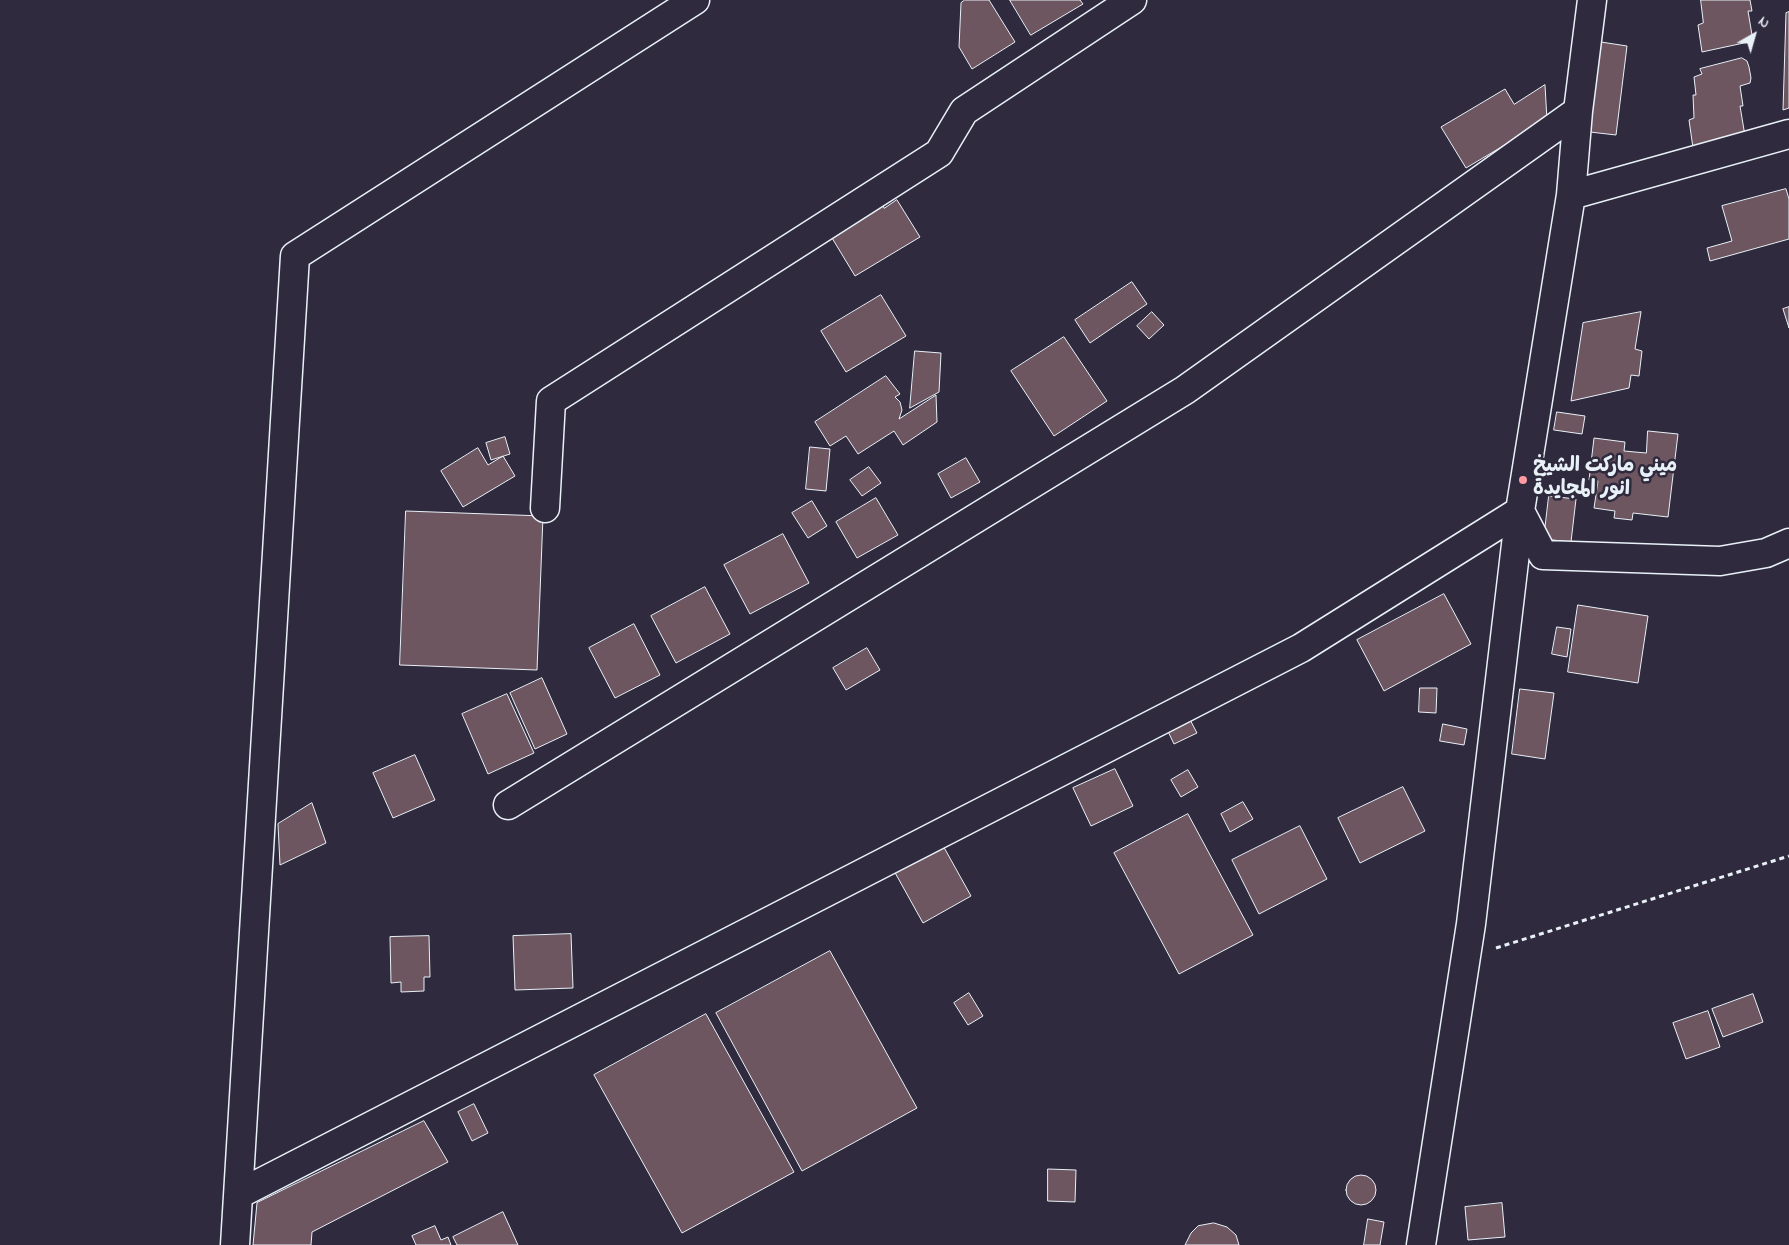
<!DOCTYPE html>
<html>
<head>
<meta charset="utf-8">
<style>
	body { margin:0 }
	#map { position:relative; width:1789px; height:1245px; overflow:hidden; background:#2f2a3d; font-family:"Indie Flower",sans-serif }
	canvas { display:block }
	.north { position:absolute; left:1729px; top:10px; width:50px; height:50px; -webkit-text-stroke:4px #2f2a3d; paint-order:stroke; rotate:38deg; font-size:14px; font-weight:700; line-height:20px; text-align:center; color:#e8f1f8 }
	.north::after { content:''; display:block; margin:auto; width:18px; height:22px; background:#e8f1f8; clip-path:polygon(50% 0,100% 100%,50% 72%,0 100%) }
</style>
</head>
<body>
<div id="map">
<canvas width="1789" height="1245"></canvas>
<div class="north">N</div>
</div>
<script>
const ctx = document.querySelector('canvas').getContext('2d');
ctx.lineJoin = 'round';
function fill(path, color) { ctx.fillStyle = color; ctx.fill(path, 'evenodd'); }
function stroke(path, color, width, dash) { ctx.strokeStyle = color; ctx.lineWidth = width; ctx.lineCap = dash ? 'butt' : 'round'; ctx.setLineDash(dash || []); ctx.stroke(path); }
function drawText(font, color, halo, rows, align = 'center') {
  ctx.font = font + ' "Indie Flower","Playpen Sans Arabic",sans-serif'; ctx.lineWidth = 5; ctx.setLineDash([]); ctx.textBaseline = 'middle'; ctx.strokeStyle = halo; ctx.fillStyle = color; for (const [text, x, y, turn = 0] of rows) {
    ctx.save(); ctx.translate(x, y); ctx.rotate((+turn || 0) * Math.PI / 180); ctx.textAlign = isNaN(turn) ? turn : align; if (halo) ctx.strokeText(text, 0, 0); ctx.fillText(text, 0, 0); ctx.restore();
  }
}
const building = new Path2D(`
	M965 0H989L1015 42 972 69 959 47 961 3Z
	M1010 0H1080L1083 4 1031 35Z
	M1701 0H1750L1752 11H1748L1753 41 1702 52 1698 25 1703 23Z
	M1789 12V108L1783 110 1786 13Z
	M1601 42 1627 46 1616 135 1590 132Z
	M1742 58 1747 61 1749 67 1751 78 1750 83 1740 86 1743 106H1740L1745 136 1693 148 1689 120 1694 118 1693 95H1696L1694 77 1702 74 1700 69Z
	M1545 85 1547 120 1466 168 1441 127 1505 89 1514 104Z
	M1786 189 1789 199V239L1710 261 1707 248 1732 241 1722 206Z
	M897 200 920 237 855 276 829 233 881 202 884 208Z
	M1132 282 1147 304 1090 343 1075 320Z
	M881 295 906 336 846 372 821 331Z
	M1789 307V328L1783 309Z
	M1152 312 1164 325 1149 339 1137 326Z
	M1641 312 1635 349 1642 351 1639 376 1631 375 1629 388 1571 401 1583 323Z
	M1064 337 1107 401 1054 436 1011 371Z
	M915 351 941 353 939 392 910 408Z
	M886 376 900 394 895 397 900 402 902 410 899 419 936 395 937 422 903 445 894 431 858 454 846 436 830 446 815 422Z
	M1557 412 1585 416 1582 434 1554 430Z
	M1648 431 1678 434 1668 517 1633 513 1632 520 1614 518 1615 511 1594 508 1598 481 1589 480 1594 438 1625 442 1624 451 1646 453Z
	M505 437 510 454 491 460 486 443Z
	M810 447 830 449 826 491 806 489Z
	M478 448 488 465 503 456 515 476 463 507 441 471Z
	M966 458 980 482 951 498 938 474Z
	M869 467 881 483 862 496 850 480Z
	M1549 496 1576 499 1571 542 1544 539Z
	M876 498 898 535 857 558 836 522Z
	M812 501 827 526 808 538 792 513Z
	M406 511 543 516 537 670 400 665Z
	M783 534 809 583 750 614 724 565Z
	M705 587 730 634 676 663 651 616Z
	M1444 594 1471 644 1384 691 1357 640Z
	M1578 605 1648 616 1638 683 1568 672Z
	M634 624 660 675 615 698 589 648Z
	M1557 627 1571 629 1567 657 1552 654Z
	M867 648 880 670 846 690 833 668Z
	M542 678 567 734 535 749 510 693Z
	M1420 688H1437L1436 713 1419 712Z
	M1520 689 1554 693 1545 759 1512 754Z
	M507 694 534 753 488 774 462 714Z
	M1186 712 1197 733 1174 744 1164 723Z
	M1443 724 1467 729 1464 745 1440 741Z
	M415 755 435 800 393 818 373 773Z
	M1115 769 1133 806 1091 826 1073 788Z
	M1188 770 1198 787 1181 797 1171 780Z
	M1403 787 1425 831 1360 863 1338 818Z
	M1243 802 1253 819 1230 832 1221 814Z
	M312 803 326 843 280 865 278 824Z
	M1188 814 1253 935 1179 974 1114 853Z
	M1300 826 1327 879 1259 914 1232 860Z
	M941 842 971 896 923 923 893 869Z
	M571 934 573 988 515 990 513 936Z
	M429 936 430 977H424V991L401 992V982L391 983 390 937Z
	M830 951 917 1108 802 1171 716 1013Z
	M969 993 983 1016 968 1025 954 1003Z
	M1753 994 1763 1022 1723 1037 1712 1009Z
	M1708 1011 1720 1047 1686 1059 1673 1023Z
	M706 1014 794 1172 682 1233 594 1075Z
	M474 1104 488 1133 472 1141 458 1112Z
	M424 1121 448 1162 312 1232 311 1245H253L257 1203Z
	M1048 1169 1076 1170 1075 1202 1048 1201Z
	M1346 1190a15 15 0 1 1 30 0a15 15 0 1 1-30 0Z
	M1502 1203 1505 1237 1468 1240 1465 1207Z
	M503 1212 518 1245H457L453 1237Z
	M1368 1219 1384 1222 1380 1245H1364Z
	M1214 1223 1227 1227 1236 1235 1239 1245H1185L1191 1233 1198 1226Z
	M435 1226 441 1240 448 1237 451 1245H416L412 1236Z`);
const path = new Path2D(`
	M1496 948 1789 856`);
const minor = new Path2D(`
	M1571 195 1789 134
	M545 508 551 401 939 153 964 111 1132 0
	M508 805 1185 390 1578 111
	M239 1194 1301 648 1520 511 1543 555 1720 561 1766 553 1789 543
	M235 1245 295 256 695 0
	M1421 1245 1471 924 1520 511 1571 195 1578 111 1592 0`);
const markers = [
	[1523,480,5,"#ff9aa2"]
];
const poiNames = [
	["ميني ماركت الشيخ",1533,468],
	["انور المجايدة",1533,491]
];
fill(building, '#6e5661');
stroke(building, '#e8f1f8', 1);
stroke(minor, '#e8f1f8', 31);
stroke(path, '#e8f1f8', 3, [5, 4]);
stroke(minor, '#2f2a3d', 28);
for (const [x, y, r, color] of markers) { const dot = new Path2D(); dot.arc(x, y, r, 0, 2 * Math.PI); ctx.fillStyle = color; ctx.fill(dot); stroke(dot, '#2f2a3d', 2); }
drawText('bold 20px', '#e8f1f8', '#2f2a3d', poiNames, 'left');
</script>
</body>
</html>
